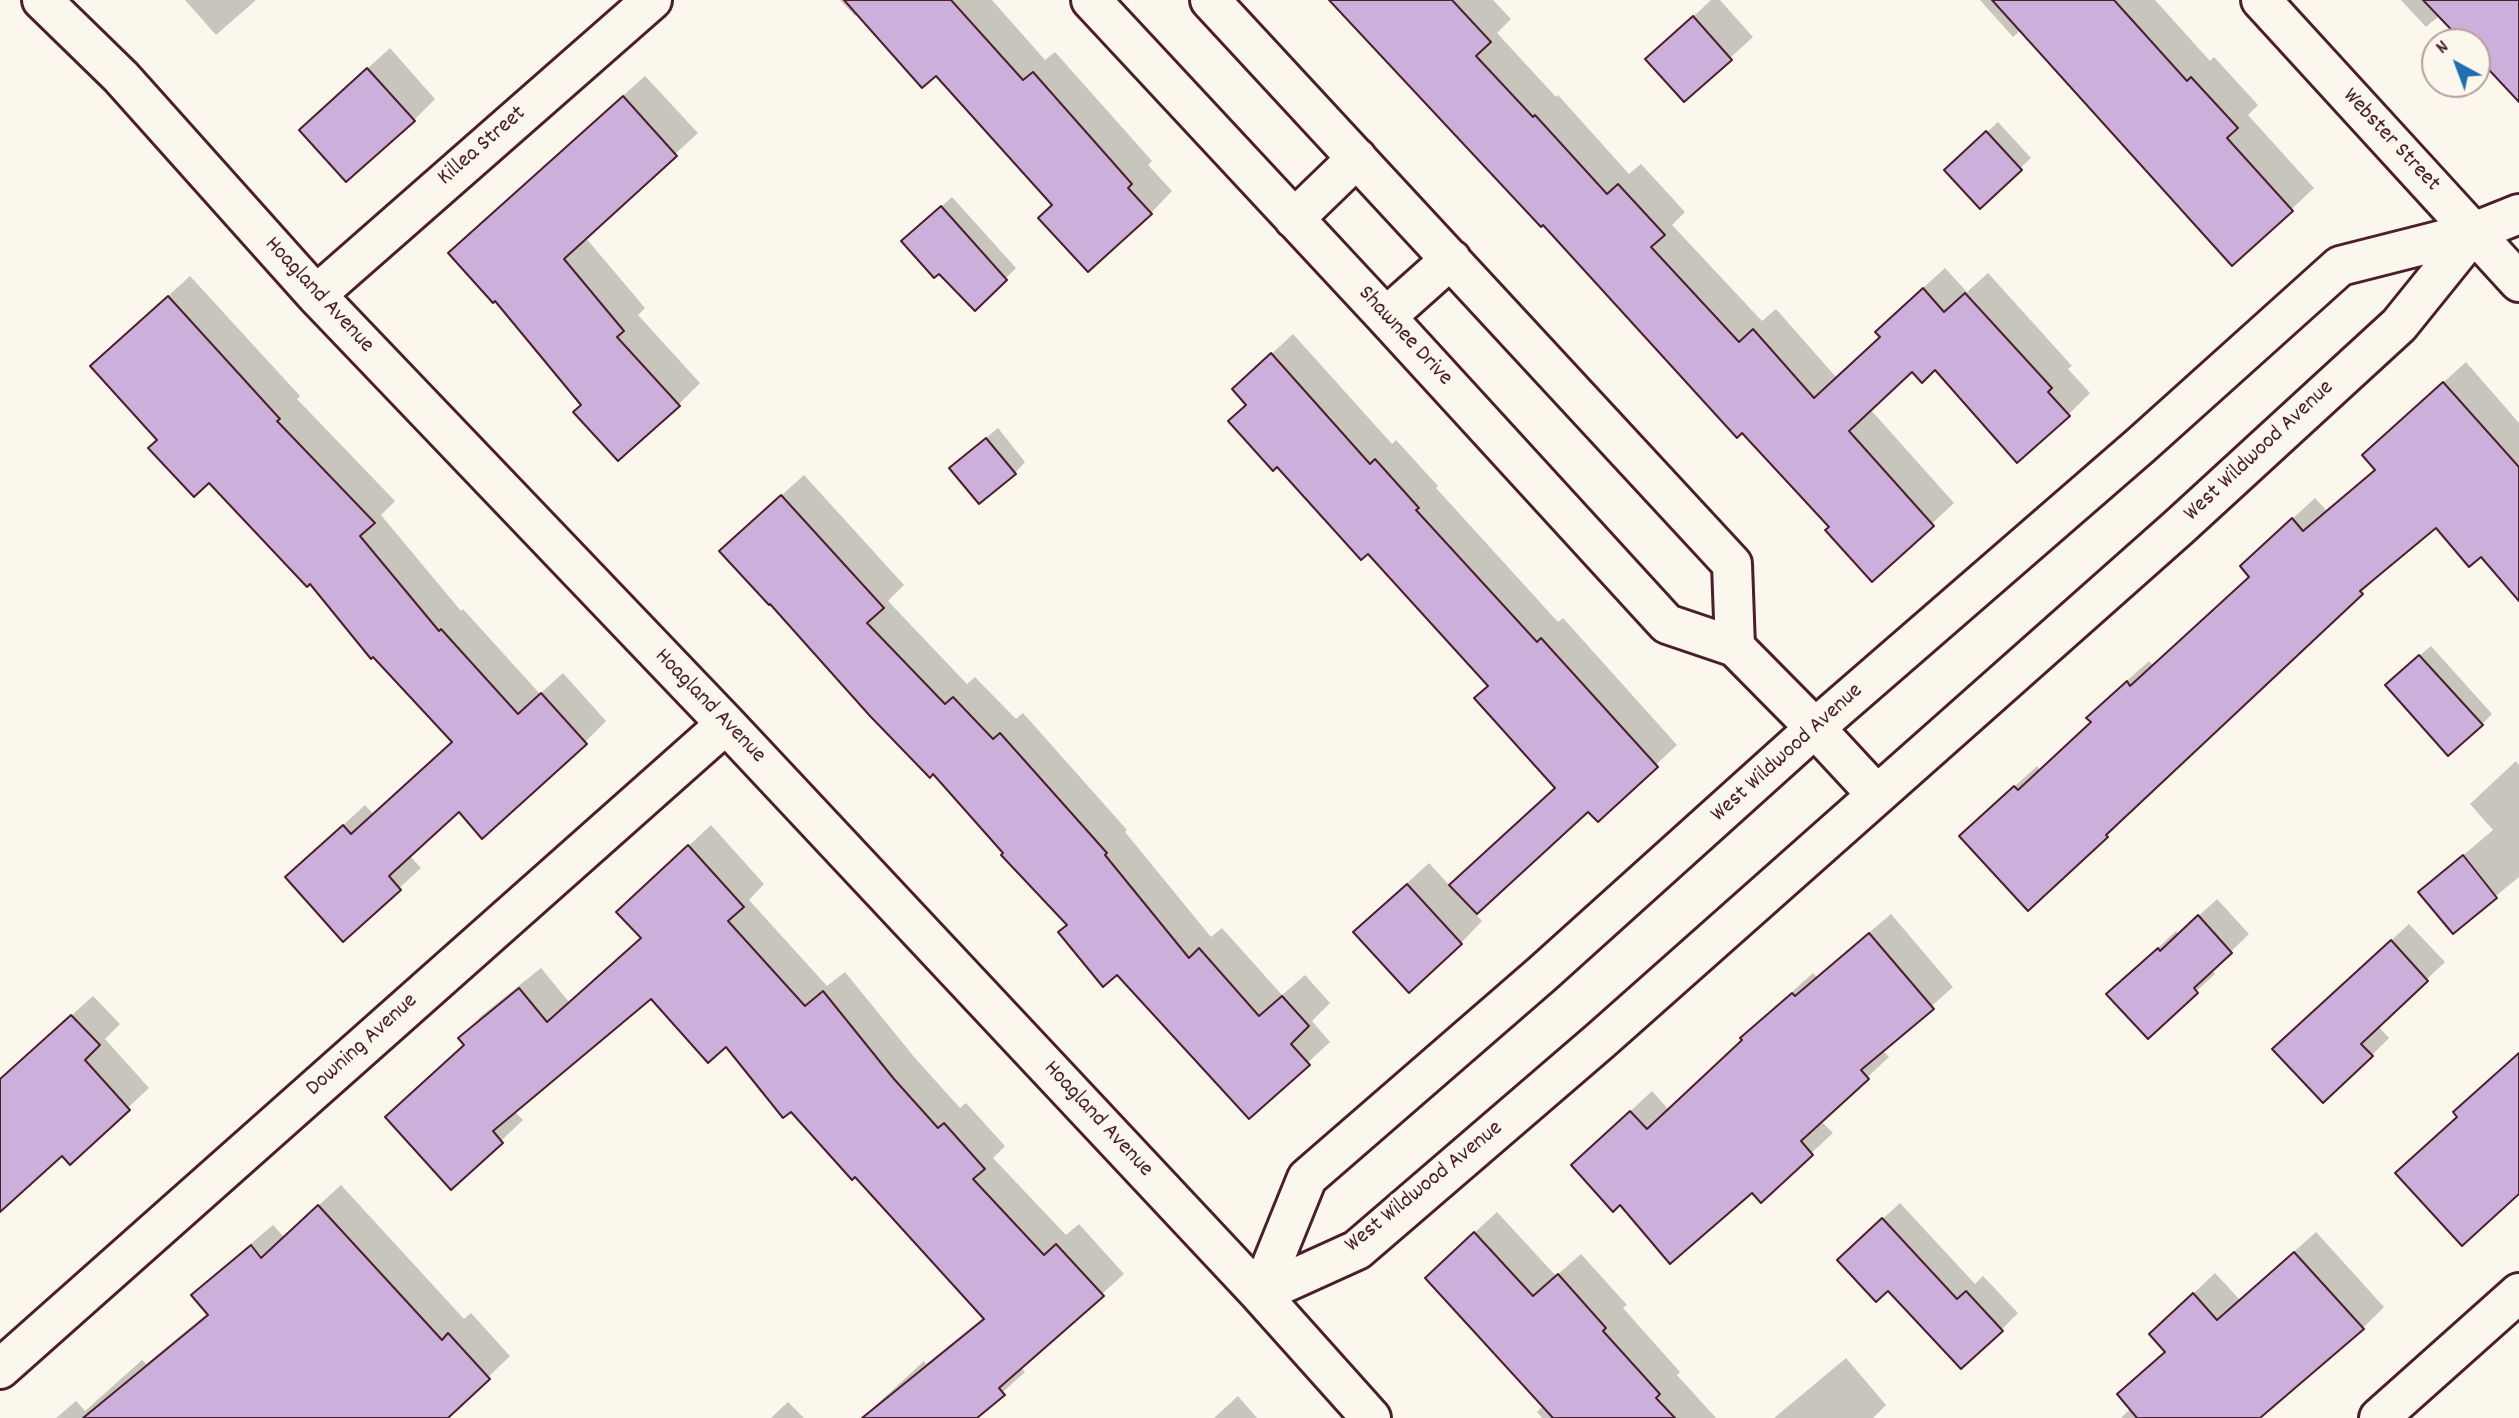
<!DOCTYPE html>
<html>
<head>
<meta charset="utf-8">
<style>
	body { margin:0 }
	#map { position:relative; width:2519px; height:1418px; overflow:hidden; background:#fbf7ec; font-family:Dekko,sans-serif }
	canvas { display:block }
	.north { position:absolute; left:2421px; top:28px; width:70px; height:70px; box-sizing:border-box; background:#fbf7ec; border:2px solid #b4a19f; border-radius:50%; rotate:319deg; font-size:19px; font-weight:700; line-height:28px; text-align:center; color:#4a1f2b }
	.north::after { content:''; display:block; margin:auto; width:24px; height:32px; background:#1f6fb2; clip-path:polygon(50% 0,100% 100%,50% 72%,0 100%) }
</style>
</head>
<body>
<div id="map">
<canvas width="2519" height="1418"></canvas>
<div class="north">N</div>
</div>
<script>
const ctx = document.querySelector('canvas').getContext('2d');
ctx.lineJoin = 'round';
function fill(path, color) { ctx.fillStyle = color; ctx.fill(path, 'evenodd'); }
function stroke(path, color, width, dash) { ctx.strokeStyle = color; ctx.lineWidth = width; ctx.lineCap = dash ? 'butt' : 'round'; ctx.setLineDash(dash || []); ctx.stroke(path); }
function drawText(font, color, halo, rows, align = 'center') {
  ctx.font = font + ' Dekko,sans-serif'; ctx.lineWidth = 7; ctx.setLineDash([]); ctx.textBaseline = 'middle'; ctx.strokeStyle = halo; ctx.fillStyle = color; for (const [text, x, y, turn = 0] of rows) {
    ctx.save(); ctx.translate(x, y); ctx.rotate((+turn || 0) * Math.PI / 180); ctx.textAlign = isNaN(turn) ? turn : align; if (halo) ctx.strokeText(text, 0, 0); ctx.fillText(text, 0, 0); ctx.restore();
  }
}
const shadow = new Path2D(`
	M185 0H256L216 35Z
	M840 0H992L1045 60 1055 52 1152 161 1148 165 1172 191 1151 213 1054 204 936 73 858 13 855 16Z
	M1331 0H1493L1511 19 1497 33 1556 97 1558 95 1629 174 1641 164 1685 212 1672 225 1762 321 1776 309 1836 377 1881 336 1899 310 1945 268 1967 292 1988 273 2072 366 2068 369 2090 393 2068 415 1935 368 1912 369 1870 409 1954 503 1873 579 1832 526Z
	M1711 0H1720L1753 37 1684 100 1648 59Z
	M1980 0H2155L2210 61 2214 57 2258 105 2248 115 2314 188 2233 264 2021 30 2013 37Z
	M2401 0H2519V83L2477 55V42H2465L2440 15 2426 27Z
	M390 48 435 99 414 120 323 109Z
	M645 76 698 133 585 237 645 308 638 315 700 383 679 404H583L495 299 472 232Z
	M1998 122 2031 158 1980 206 1957 160Z
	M952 197 1016 268 975 309 939 272 914 231Z
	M190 276 300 396 297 399 395 501 381 515 461 611 463 609 540 694 563 673 606 721 585 742 459 810 409 855 421 868 344 939 287 877 365 805 373 814 454 741 310 582 209 481 159 440 92 366Z
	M1293 334 1392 444 1396 440 1438 486 1436 488 1558 622 1563 618 1677 745 1598 819 1588 809 1475 913 1482 921 1461 943 1377 911 1429 863 1450 886 1557 787 1490 685 1234 389Z
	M2466 362 2519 423V598L2482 554 2436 526 2383 572 2127 813 2128 815 2107 836 1983 815 2037 766 2040 770 2092 722 2089 718 2110 696 2149 661 2153 665 2251 576 2264 545 2315 498 2326 510 2376 468 2386 434Z
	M998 428 1025 462 1015 473 962 458Z
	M804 475 904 585 888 601 967 684 975 677 1016 719 1023 713 1127 830 1125 832 1211 937 1222 928 1282 995 1305 975 1330 1003 1312 1021 1330 1042 1249 1117 1005 853 743 530Z
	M2431 646 2492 714 2482 724 2398 674Z
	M2516 761 2519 765V877L2453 931 2420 892 2493 830 2470 804Z
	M711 825 764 884 749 900 827 986 845 972 915 1058 960 1108 966 1103 1005 1146 993 1158 1066 1235 1079 1224 1124 1274 1021 1367 1025 1372 974 1418H862L924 1361 926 1364 984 1317 855 1175 726 1044 652 997 514 1111 523 1120 451 1188 466 1044 460 1038 481 1016 541 968 569 1002 642 937 640 891Z
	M2217 899 2249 934 2212 970 2215 974 2148 1036 2109 994 2176 931 2179 934Z
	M1891 914 1953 987 1882 1050 1889 1057 1821 1121 1833 1133 1761 1200 1752 1190 1620 1203 1573 1165 1652 1091 1669 1110 1744 1040 1763 1018 1813 973 1817 977Z
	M2409 924 2445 962 2378 1026 2389 1038 2372 1055 2292 1032Z
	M93 996 120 1024 105 1039 149 1088 70 1162 62 1154 0 1210V1080Z
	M341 1185 464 1319 471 1313 510 1356 446 1418H56L76 1401 85 1411 142 1360 146 1364 208 1313 194 1295 215 1274 273 1225 284 1237Z
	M1900 1203 1975 1284 1983 1276 2018 1313 2001 1330 1856 1243Z
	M1497 1212 1556 1276 1581 1254 1627 1305 1623 1308 1680 1372 1677 1375 1716 1418H1542L1537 1412 1544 1405 1449 1256Z
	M2316 1232 2384 1307 2363 1328 2257 1418H2121L2131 1408 2119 1394 2166 1350 2173 1313 2215 1273 2240 1300Z
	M1846 1358 1886 1405 1873 1418H1774Z
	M1238 1396 1257 1418H1214Z
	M788 1402 804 1418H771Z`);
const building = new Path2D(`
	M844 0H951L1023 80 1033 72 1132 184 1128 188 1152 214 1088 272 1038 218 1052 205 936 76 922 88Z
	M1329 0H1452L1491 42 1476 56 1533 117 1535 115 1607 194 1618 184 1665 235 1651 247 1739 342 1753 329 1814 398 1880 337 1875 332 1923 288 1944 312 1965 293 2052 388 2048 392 2070 416 2017 463 1935 370 1922 383 1912 372 1849 431 1934 526 1872 582 1825 530 1829 527 1742 433 1737 438 1543 225 1541 227Z
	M1992 0H2114L2187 81 2191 77 2238 128 2227 138 2293 211 2232 266Z
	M2423 0H2519V102L2477 57V42H2463Z
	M1693 16 1732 60 1684 102 1645 59Z
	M367 68 415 121 346 182 299 130Z
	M623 96 677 156 564 259 624 331 617 337 680 406 618 461 573 412 581 405 495 301 493 303 448 253Z
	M1986 131 2022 170 1980 209 1944 170Z
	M941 206 1007 280 975 311 939 274 934 278 901 241Z
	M168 296 280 419 277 421 375 523 360 536 439 631 441 629 518 714 541 693 587 744 482 839 459 812 389 876 401 890 343 942 285 877 343 825 351 834 452 742 373 657 371 659 310 584 307 587 209 483 194 497 148 448 157 440 90 366Z
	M1271 353 1370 464 1375 459 1419 508 1416 510 1537 642 1541 638 1658 767 1598 822 1588 812 1477 914 1449 885 1555 788 1474 698 1488 686 1368 554 1361 560 1277 467 1273 471 1228 421 1246 405 1232 389Z
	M2443 382 2519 467V601L2481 557 2469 567 2436 528 2360 591 2363 594 2106 835 2108 837 2028 911 1959 836 2014 786 2018 790 2091 722 2086 718 2127 681 2130 686 2249 577 2240 566 2292 518 2303 531 2375 470 2362 455Z
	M986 438 1016 474 979 504 949 468Z
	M781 495 884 608 867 623 945 704 953 697 993 739 1000 733 1107 853 1105 855 1189 958 1199 948 1259 1016 1282 996 1309 1026 1291 1044 1310 1065 1249 1119 1117 975 1103 987 1058 932 1067 925 1001 855 1003 853 933 774 930 778 870 716 770 604 769 605 719 551Z
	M2419 655 2483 725 2448 756 2385 685Z
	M688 845 744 907 728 921 805 1006 823 991 894 1079 938 1128 944 1123 985 1169 973 1179 1044 1255 1056 1244 1104 1296 999 1388 1005 1395 977 1418H862L984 1319 855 1177 852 1180 791 1112 783 1118 726 1047 708 1063 651 999 493 1131 503 1143 451 1190 385 1117 464 1045 458 1038 519 988 547 1022 641 938 616 912Z
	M2463 855 2497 898 2453 934 2418 892Z
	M1407 884 1462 944 1409 993 1353 932Z
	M2198 915 2232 953 2194 988 2198 993 2148 1039 2106 994 2158 948 2160 951Z
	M1869 933 1934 1009 1861 1070 1869 1079 1801 1141 1813 1155 1761 1203 1752 1193 1670 1264 1620 1205 1613 1212 1571 1165 1630 1111 1647 1129 1742 1040 1740 1038 1792 993 1795 996Z
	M2391 940 2428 981 2361 1044 2373 1056 2323 1103 2272 1049Z
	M71 1015 100 1045 85 1060 130 1110 70 1165 62 1156 0 1212V1079Z
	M2519 1053V1194L2462 1246 2395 1173 2457 1117 2453 1112Z
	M318 1205 442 1340 448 1333 490 1379 448 1418H83L208 1315 191 1295 251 1245 261 1258Z
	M1882 1218 1957 1299 1966 1291 2003 1331 1961 1369 1888 1291 1876 1302 1837 1260Z
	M1474 1232 1533 1296 1558 1274 1606 1328 1603 1331 1660 1394 1656 1398 1675 1418H1553L1425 1278Z
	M2294 1252 2364 1329 2260 1418H2137L2117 1394 2165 1352 2149 1334 2193 1293 2217 1320Z`);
const street = new Path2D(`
	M42 0 121 77 316 295 726 724 1260 1294 1371 1418
	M1091 0 1386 317 1667 624 1735 647 1815 728 1877 795
	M1210 0 1732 564 1735 647
	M2261 0 2519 282
	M1294 219 1357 158
	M316 295 652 0
	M1386 317 1451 259
	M1260 1294 1307 1178 1542 974 1815 728 2141 445 2340 266 2474 232 2519 214
	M1260 1294 1357 1250 1601 1040 2179 527 2399 325 2474 232
	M0 1369 726 724
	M2379 1418 2519 1293`);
const streetNames = [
	["Webster Street",2390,141,47],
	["Killea Street",483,147,-41],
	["Hoagland Avenue",318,296,47],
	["Shawnee Drive",1404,337,47],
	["West Wildwood Avenue",2260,452,-43],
	["Hoagland Avenue",709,707,46],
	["West Wildwood Avenue",1788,754,-42],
	["Downing Avenue",363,1046,-42],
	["Hoagland Avenue",1097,1120,47],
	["West Wildwood Avenue",1425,1188,-39]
];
fill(shadow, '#0003');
fill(building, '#cdafdb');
stroke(building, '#4a1f2b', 2);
stroke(street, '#4a1f2b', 44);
stroke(street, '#fbf7ec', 38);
drawText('23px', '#4a1f2b', '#fbf7ec', streetNames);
</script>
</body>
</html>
